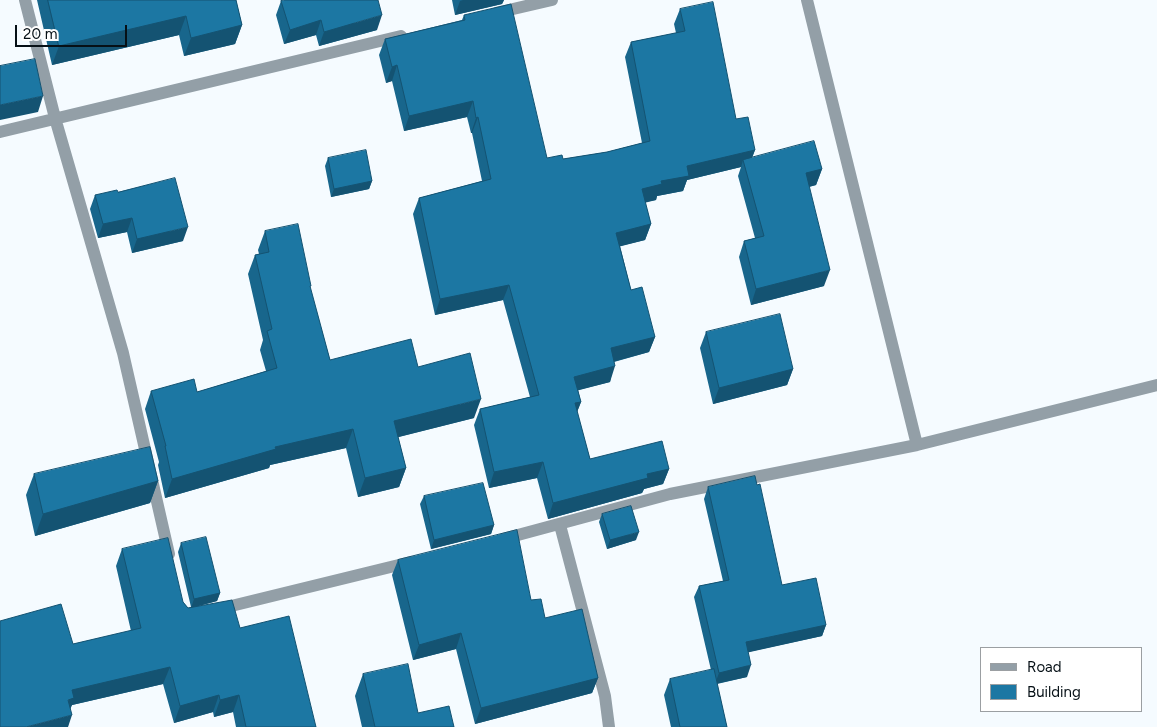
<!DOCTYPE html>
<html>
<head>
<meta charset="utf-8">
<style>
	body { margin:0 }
	#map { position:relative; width:1157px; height:727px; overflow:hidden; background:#f5fbff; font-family:Figtree,sans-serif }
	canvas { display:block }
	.legend { position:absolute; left:980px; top:647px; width:162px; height:65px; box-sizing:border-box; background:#fff; border:1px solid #9b9fa2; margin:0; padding:6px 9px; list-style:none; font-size:15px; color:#061016 }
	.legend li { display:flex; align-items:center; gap:10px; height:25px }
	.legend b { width:25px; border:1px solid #9b9fa2 }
	.scale { position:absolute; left:15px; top:25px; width:112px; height:22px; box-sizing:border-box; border:2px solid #061016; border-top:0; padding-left:6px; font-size:15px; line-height:18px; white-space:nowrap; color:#061016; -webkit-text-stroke:4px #fff; paint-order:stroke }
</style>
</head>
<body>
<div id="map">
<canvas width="1157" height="727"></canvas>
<ul class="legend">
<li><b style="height:6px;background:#939fa7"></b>Road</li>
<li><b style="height:14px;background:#1c77a3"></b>Building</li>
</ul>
<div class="scale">20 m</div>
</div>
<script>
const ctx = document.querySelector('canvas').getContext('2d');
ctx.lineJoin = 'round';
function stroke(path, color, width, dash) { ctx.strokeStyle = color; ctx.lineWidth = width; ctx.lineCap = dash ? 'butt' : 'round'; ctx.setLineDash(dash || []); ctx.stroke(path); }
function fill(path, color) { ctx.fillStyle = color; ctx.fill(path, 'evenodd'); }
const minor = new Path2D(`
	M25 0 55 118 123 353 169 554
	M807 0 917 445
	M496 13 552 0
	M0 132 401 36
	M560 525 605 696 609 727
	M503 539 670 494 917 445 1157 385
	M219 609 411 562`);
const wall = new Path2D(`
	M37 0H236L242 25 235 44 184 56 179 35 52 65Z
	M452 0H504L502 4 455 15Z
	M281 1 377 30 319 46 316 35 284 44 276 15Z
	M680 9 736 119 755 150 752 158 822 169 816 185 809 187 824 286 751 305 739 257 744 241 755 238 738 176 741 167 687 180 683 191 657 196 656 200 645 202 651 224 645 240 620 246 631 290 655 337 649 352 614 362 610 382 578 390 581 402 577 412 590 459 669 469 663 484 644 489 642 493 548 519 537 478 489 488 474 425 480 409 530 397 503 300 435 315 413 214 419 198 482 181 472 133H471L467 117 404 131 392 81 386 83 379 55 385 39 462 20 464 15 547 158 563 159 607 152 642 143 625 57 631 42 676 33 674 24Z
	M328 158 372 181 369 189 331 197 325 166Z
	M118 192 183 241 132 253 127 232 98 238 90 209 95 195Z
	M265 231 310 288 330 360 418 367 474 418 398 437 406 468 399 487 358 497 346 448 270 465 269 468 165 498 158 465 159 462 145 409 151 391 197 392 266 371 260 350 263 340 248 274 255 255 259 254 258 250Z
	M706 332 793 369 787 385 713 404 700 348Z
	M34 474 158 481 150 503 35 536 26 495Z
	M708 487 782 585 826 625 822 636 748 652 747 677 717 684 727 727H671L664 695 670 679 711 670 694 597 699 586 723 581 704 499Z
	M424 496 494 525 491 534 431 549 420 504Z
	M602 514 636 540 607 549 599 522Z
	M181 543 220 593 217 601 199 606 240 628 316 727H236L233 712 214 717 213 712 174 723 163 684 72 705 70 708 68 727 73 644 131 631 116 566 122 549 183 602 188 608 191 607 178 552Z
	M398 560 531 600 545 618 598 678 592 693 475 724 456 649 413 660 392 575Z
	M363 674 418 713 454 727H362L355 696Z`);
const shadedWall = new Path2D(`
	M463 0H504L502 4 455 15 460 1Z
	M382 15 377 30 319 46 324 32Z
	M186 16 179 35 52 65 59 46Z
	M321 20 316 35 284 44 290 30Z
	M242 25 235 44 184 56 191 38Z
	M397 65 392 81 386 83 392 67Z
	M43 96 38 112 0 120V105Z
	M473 101 467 117 404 131 409 116Z
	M478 117 472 133H471L476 118Z
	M755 150 749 165 743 160 741 167 687 180 683 191 657 196 656 200 636 205 642 189 661 181 687 166Z
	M822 169 816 185 800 189 806 173Z
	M372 181 369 189 331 197 334 189Z
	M132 218 127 232 98 238 103 224Z
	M651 224 645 240 610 249 616 233Z
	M188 227 183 241 132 253 137 239Z
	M830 270 824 286 751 305 756 289Z
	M509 285 503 300 435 315 440 299Z
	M655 337 649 352 605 364 611 348Z
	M615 366 610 382 568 393 574 377Z
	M793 369 787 385 713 404 719 388Z
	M481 399 474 418 387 440 394 421Z
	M581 402 575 417V403Z
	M353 429 346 448 270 465 269 468 165 498 172 479 275 447Z
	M543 462 537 478 489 488 494 472Z
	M406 468 399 487 358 497 365 478Z
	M669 469 663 484 644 489 642 493 548 519 553 503 647 474Z
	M158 481 150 503 35 536 43 514Z
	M494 525 491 534 431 549 434 540Z
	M639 532 636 540 607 549 610 540Z
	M220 593 217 601 191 608 194 599Z
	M826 625 822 636 741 654 746 642Z
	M461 633 456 649 413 660 419 645Z
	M751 665 747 677 715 684 719 673Z
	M170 667 163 684 72 705 68 715 62 717 72 690Z
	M598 678 592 693 475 724 481 708Z
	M219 695 213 712 174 723 180 706Z
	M239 695 233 712 214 717 220 700Z
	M72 715 68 727H26Z`);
const building = new Path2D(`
	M48 0H236L242 25 191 38 186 16 59 46Z
	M284 0H378L382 15 324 32 321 20 290 30 281 1Z
	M713 2 736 119 748 117 755 150 687 166 689 176 661 181 662 184 642 189 651 224 616 233 631 290 642 287 655 337 611 348 615 366 574 377 581 402 575 403 590 459 662 441 669 469 647 474 648 478 553 503 543 462 494 472 480 409 539 395 509 285 440 299 419 198 491 179 478 117 476 118 473 101 409 116 397 65 392 67 385 39 465 20 464 15 511 4 547 158 562 155 563 159 607 152 650 141 631 42 685 31 680 9Z
	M35 59 43 96 0 105V66Z
	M814 141 822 169 806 173 830 270 756 289 744 241 764 236 743 160Z
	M366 150 372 181 334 189 328 158Z
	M175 178 188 227 137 239 132 218 103 224 95 195 117 190 118 192Z
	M298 224 311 286H310L330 360 411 339 418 367 470 353 481 399 394 421 406 468 365 478 353 429 275 447 276 449 172 479 165 446H166L151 391 194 379 197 392 277 368 267 331 272 329 255 255 269 252 265 231Z
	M780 314 793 369 719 388 706 332Z
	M150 447 158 481 43 514 34 474Z
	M755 476 757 485 760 484 782 585 816 578 826 625 746 642 751 665 719 673 699 586 729 580 708 487Z
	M483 483 494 525 434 540 424 496Z
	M631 506 639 532 610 540 602 514Z
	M517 530 531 600 541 599 545 618 582 609 598 678 481 708 461 633 419 645 398 560Z
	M206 537 220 593 194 599 181 543Z
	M168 538 183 602 188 608 232 600 240 628 289 616 316 727H246L239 695 220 700 219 695 180 706 170 667 72 690 74 698 68 700 72 715 26 727H0V621L61 604 73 644 141 628 122 549Z
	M408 664 418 713 449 706 454 727H375L363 674Z
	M714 669 727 727H680L670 679Z`);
stroke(minor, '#939fa7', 12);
fill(wall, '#18668c');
fill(shadedWall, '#145372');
fill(building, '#1c77a3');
stroke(building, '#145372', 1);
</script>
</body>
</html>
